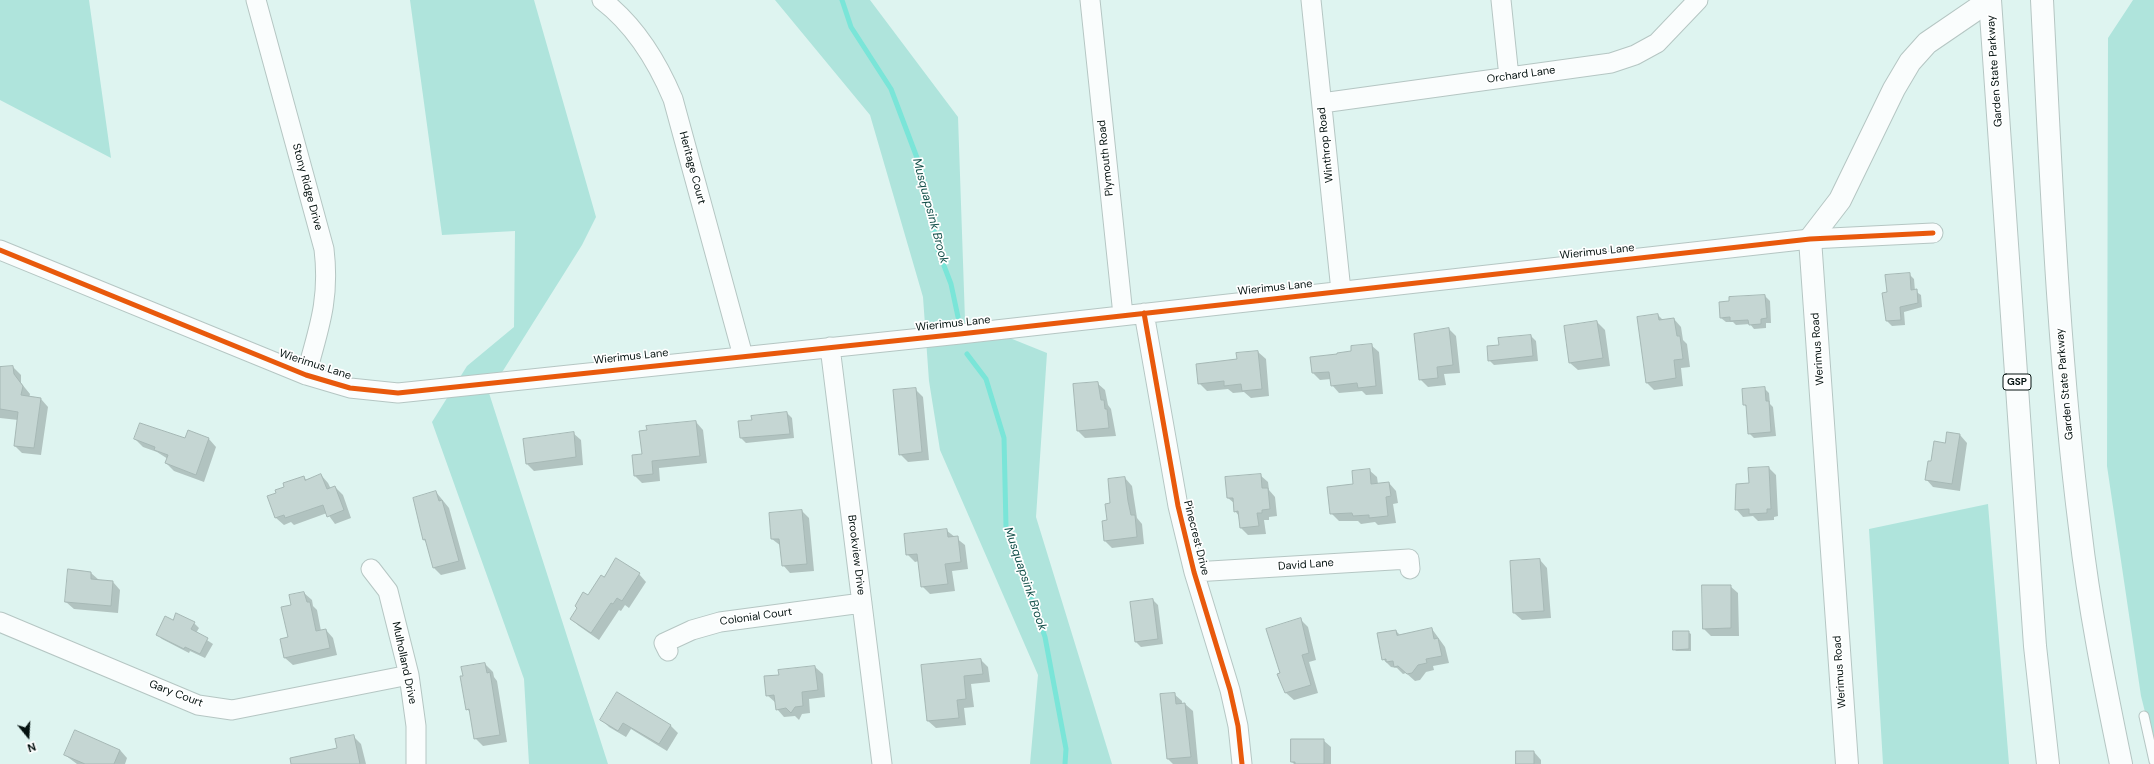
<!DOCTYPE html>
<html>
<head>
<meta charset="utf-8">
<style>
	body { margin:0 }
	#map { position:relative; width:2154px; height:764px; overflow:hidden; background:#def4f0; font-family:"DM Sans",sans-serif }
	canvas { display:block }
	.north { position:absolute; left:8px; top:716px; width:40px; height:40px; -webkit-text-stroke:3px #fff; paint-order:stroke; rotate:162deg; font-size:11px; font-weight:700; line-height:16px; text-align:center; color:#041210 }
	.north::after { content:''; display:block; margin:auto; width:14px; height:18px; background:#041210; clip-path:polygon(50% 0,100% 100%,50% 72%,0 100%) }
</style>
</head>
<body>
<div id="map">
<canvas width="2154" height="764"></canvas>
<div class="north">N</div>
</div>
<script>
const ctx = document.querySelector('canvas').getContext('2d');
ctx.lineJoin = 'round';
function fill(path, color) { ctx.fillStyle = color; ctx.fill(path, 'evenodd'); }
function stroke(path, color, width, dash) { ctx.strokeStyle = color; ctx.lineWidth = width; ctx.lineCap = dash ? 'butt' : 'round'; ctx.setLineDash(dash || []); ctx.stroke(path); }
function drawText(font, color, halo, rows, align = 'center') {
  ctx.font = font + ' "DM Sans",sans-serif'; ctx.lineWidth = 3.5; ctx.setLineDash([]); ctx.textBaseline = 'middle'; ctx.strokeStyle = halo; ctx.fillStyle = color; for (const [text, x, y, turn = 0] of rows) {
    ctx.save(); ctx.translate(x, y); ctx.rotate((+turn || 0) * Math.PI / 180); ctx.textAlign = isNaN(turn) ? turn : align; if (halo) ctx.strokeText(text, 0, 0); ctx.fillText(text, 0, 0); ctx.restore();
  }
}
const green = new Path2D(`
	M0 0H89L111 158 0 100Z
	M410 0H534L596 217 582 245 489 393 608 764H529L524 679 432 422 467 366 514 327 515 231 442 235Z
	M775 0H870L958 117 965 320 1047 353 1036 517 1112 764H1030L1038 675 940 450 929 381 923 297 870 115Z
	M2133 0H2154V748L2141 696 2107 466 2108 38Z
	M1988 504 2009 764H1883L1869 529Z`);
const shadow = new Path2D(`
	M1909 274 1914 279 1915 291 1921 295 1922 307 1904 312 1905 325 1892 326 1887 321 1888 293Z
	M1765 296 1770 301 1771 323H1766V328L1754 329 1750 324 1736 325 1733 322H1726L1721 318Z
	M1658 315 1664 321 1674 319 1681 327 1683 340 1687 344 1690 367 1681 368 1683 386 1654 390 1646 382Z
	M1597 322 1605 330 1610 366 1578 370 1570 363Z
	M1449 329 1456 336 1460 373 1444 374 1446 385 1428 387 1420 379 1431 331Z
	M1531 336 1536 341 1538 361 1494 365 1489 360Z
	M1371 345 1379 352 1383 394 1366 395 1362 391 1339 393 1332 385 1331 379 1320 380 1313 373 1352 352Z
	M1258 352 1266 359 1269 396 1251 398 1244 392 1233 393 1228 389 1207 391 1199 383 1238 360Z
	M13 367 21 375V383L30 394 29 398 41 399 48 407 41 455 22 453 15 446 18 420 0 418V368Z
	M1097 383 1105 390 1108 405 1111 409 1116 436 1085 438 1078 431Z
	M1764 388 1769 393 1770 404 1773 407 1776 436 1754 438 1749 433 1747 408 1744 404Z
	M915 389 923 397 929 460 908 462 900 454Z
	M787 413 792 418 794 438 746 443 741 438 753 421Z
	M696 422 703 430 707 463 659 468 660 481 642 483 635 476 643 454Z
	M188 432 209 439 216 447 204 482 174 471 166 463 168 459 157 452 143 447 135 439H186Z
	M573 433 581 440 583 465 534 471 527 464Z
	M1960 435 1967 443 1960 491 1933 487 1926 479 1931 462 1946 444Z
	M1769 468 1776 475 1778 516 1774 517V520L1758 521 1753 516 1743 517 1736 509 1750 484Z
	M1369 470 1377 477 1378 484 1389 483 1396 491 1398 503 1393 504 1396 523 1378 525 1375 522 1361 524 1358 521H1339L1331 513Z
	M321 475 328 483 331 489 335 487 343 495 351 518 335 524 327 513 294 525 291 522 284 525 276 518 268 497 278 493 303 477 307 480Z
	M1260 475 1268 482 1269 490 1275 497 1277 516 1269 517V520H1264L1266 534 1248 535 1241 528 1239 516 1235 511 1234 503 1228 498Z
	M1125 478 1132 486 1137 518 1142 524 1144 544 1112 548 1105 541 1108 521 1111 504Z
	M436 492 449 508 466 569 441 575 434 568 427 543 424 540Z
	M802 511 809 518 814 571 790 573 783 565 781 546 772 539Z
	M946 530 965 545 968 569 952 571 955 591 930 594 922 586 919 561 915 562 907 554Z
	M1540 560 1547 568 1551 618 1522 620 1514 613Z
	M69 571 91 573 99 580 113 582 120 590 118 613 74 609 66 602Z
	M639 574 646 582 629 608 625 605 621 611 619 610 599 640 579 626 571 619 604 578Z
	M1730 586 1738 593 1739 636H1711L1704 629Z
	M304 593 312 600 313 606 317 610 321 631 326 630 333 638 337 655 293 665 285 658 292 606Z
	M1153 600 1158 605 1163 644 1141 647 1136 642 1131 602Z
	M1300 619 1308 627 1316 660 1309 662 1318 693 1294 700 1286 693 1279 675 1281 674Z
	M173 622 194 623 199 628 196 633 213 644 205 658 190 651 189 653 162 639 157 634Z
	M1432 629 1445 647 1449 663 1433 666 1434 670 1426 672 1420 680 1415 681 1406 673 1403 674 1397 668 1391 667 1383 659 1396 631 1400 635Z
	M1688 632 1691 634V651H1676L1674 649Z
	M981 660 988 667 990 682 971 684 974 707 964 708 966 725 936 728 928 721 922 666Z
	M485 664 493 672 494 677 497 681 507 742 483 746 475 738 471 713 467 709Z
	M815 667 823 674 825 697 809 699 810 713 802 714 799 720 795 716 784 717 777 709 776 703 767 695Z
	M617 693 671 726 678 733 667 751 631 729 626 737 609 727 601 719Z
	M1174 694 1182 701V704H1185L1193 711 1198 764H1173L1168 759 1161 695Z
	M353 736 361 744 366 764H300L338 749Z
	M1323 740 1331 747V764H1294L1292 762Z
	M120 750 127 758 125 764H77L65 755Z
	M1534 752 1541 760V764H1517Z`);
const stream = new Path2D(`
	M842 0 851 27 891 89 922 171 938 250 951 284 958 317
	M967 354 986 379 1004 438 1006 527 1045 637 1066 749 1065 764`);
const building = new Path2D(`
	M1910 273 1911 290 1917 289 1918 303 1900 307 1901 320 1886 321 1882 293 1887 292 1885 275Z
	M1765 295 1767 318 1761 319V324L1749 325 1748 320 1730 321V317L1720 318 1719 302 1729 301V297Z
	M1658 314 1659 320 1674 318 1677 336H1680L1683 359 1674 360 1676 378 1646 383 1637 317Z
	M1597 321 1603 358 1569 363 1564 326Z
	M1449 328 1453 365 1437 367 1438 378 1419 380 1414 334Z
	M1531 335 1533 356 1488 361 1487 346 1499 345 1498 338Z
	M1372 344 1376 386 1358 388 1357 383 1331 386 1329 372 1312 373 1310 357 1337 354V353L1351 351V346Z
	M1258 351 1262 389 1242 391 1241 384 1224 386V381L1198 384 1196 364 1237 359 1236 353Z
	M13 366 14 374 23 386 21 395 41 398 34 448 14 446 18 412 0 409V367Z
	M1098 382 1101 400H1104L1105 409H1107L1109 428 1077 431 1073 384Z
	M1765 387 1766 401H1769L1771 432 1748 434 1746 405H1743L1742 389Z
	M916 388 922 452 899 455 893 390Z
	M787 412 790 434 740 438 738 421 752 420 751 416Z
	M696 421 700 456 652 461 653 474 634 476 632 455 642 454 639 431 647 430 646 426Z
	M140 423 185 438 188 430 209 438 196 475 165 463 168 455 154 450 155 447 134 439Z
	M574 432 576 457 526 464 523 439Z
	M1947 432 1960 434 1952 484 1925 480 1928 461H1931L1934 441 1945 443Z
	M1769 467 1771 509H1767V513L1749 514V509L1735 510 1736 484 1749 483 1748 468Z
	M1370 469 1371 484 1389 482 1391 496 1386 497 1388 516 1369 518V515L1353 516 1352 513 1330 514 1327 487 1353 484 1352 471Z
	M321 474 327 489 335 486 344 510 327 517 323 505 285 518 284 515 275 518 267 496 276 493 275 490 284 487 283 483 304 476 305 480Z
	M1261 474 1262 488H1268L1270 509 1262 510V513H1257L1259 526 1240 528 1238 511 1234 512 1233 498H1227L1225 477Z
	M1125 477 1128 501 1131 515H1135L1137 537 1104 541 1102 521 1107 520 1105 504 1110 503 1108 479Z
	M436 491 439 501 442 500 459 561 433 568 425 539 423 540 413 498Z
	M802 510 807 564 782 566 779 539H771L769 513Z
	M947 529 948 537 958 536 961 562 945 564 948 584 921 587 917 554 906 555 904 534Z
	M616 558 640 573 622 601 617 598 613 604 611 603 591 633 570 619 577 608 575 606 583 592 588 595 601 575 604 577Z
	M1540 559 1544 611 1513 613 1510 561Z
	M68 569 91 572V579L113 581 111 606 65 602Z
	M1702 585H1731V628L1703 629Z
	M304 592 307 602H310L316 631 326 629 330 648 284 658 280 639 288 637 281 607 291 605 289 595Z
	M1153 599 1158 639 1135 642 1130 602Z
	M176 613 195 622 191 629 208 638 200 654 185 647 184 649 156 635 165 616 173 620Z
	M1301 618 1309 653 1302 655 1311 685 1285 693 1277 674 1280 673 1266 629Z
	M1432 628 1434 639 1438 638 1442 656 1426 659 1427 663 1418 665 1412 673 1407 674 1398 666 1394 667 1393 661 1386 662V659L1382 660 1377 633 1396 630 1397 635Z
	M1673 631H1689V649L1673 650Z
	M981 659 983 674 964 676 966 699 957 700 959 718 927 721 921 665Z
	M485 663 487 673 490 672 500 735 474 739 469 709 466 710 460 676H463L461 667Z
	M815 666 818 690 802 692 803 706 795 707 791 713 786 708 776 710 774 695 766 696 764 676 779 675 778 670Z
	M617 692 671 725 659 744 623 723 618 731 600 720Z
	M1175 693 1176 704 1185 703 1191 757 1167 759 1160 694Z
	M75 730 120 750 114 764H85L64 755Z
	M354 735 360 764H291L290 758 337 748 335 739Z
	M1291 739H1324V764H1295V762H1291Z
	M1516 751H1534V764H1516Z`);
const service = new Path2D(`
	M2144 716 2154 761`);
const minor = new Path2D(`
	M256 0 324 249C330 299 319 328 306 375
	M602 0C636 26 657 61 673 99L743 356
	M1090 0 1123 315
	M1311 0 1341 291
	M1501 0 1509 77
	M1322 103 1611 63 1635 55 1657 43 1698 0
	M0 250 306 375 350 388 398 393 960 334 1810 239 1933 233
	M1144 313 1178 506 1194 572 1230 690 1238 726 1242 764
	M830 347 882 764
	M371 569 388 591 409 675 416 726V764
	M1194 572 1409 559 1410 569
	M0 622 198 705 232 710 409 675
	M668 651 664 643 692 630 720 622 862 603`);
const secondary = new Path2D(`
	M1847 764 1810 239 1840 200 1894 89 1910 62 1927 43 1990 0`);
const motorway = new Path2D(`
	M1990 0 2035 646 2048 764
	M2042 0C2051 176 2058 353 2080 528 2089 607 2105 686 2121 764`);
const cycleway = new Path2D(`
	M0 250 306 375 350 388 398 393 960 334 1810 239 1933 233
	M1144 313 1178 506 1194 572 1230 690 1238 726 1242 764`);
const shields = [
	[2017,382,28]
];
const shieldNames = [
	["GSP",2017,382]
];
const streetNames = [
	["Garden State Parkway",1995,71,-94],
	["Orchard Lane",1521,75,-8],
	["Winthrop Road",1326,145,-96],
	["Plymouth Road",1106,158,-96],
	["Heritage Court",692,168,75],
	["Stony Ridge Drive",307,187,75],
	["Wierimus Lane",1597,252,-6],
	["Wierimus Lane",1275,288,-6],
	["Wierimus Lane",953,324,-6],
	["Werimus Road",1818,349,-94],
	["Wierimus Lane",631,357,-6],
	["Wierimus Lane",315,365,18],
	["Garden State Parkway",2065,384,-95],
	["Pinecrest Drive",1196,538,76],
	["Brookview Drive",856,555,83],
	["David Lane",1306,565,-4],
	["Colonial Court",756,617,-8],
	["Mulholland Drive",404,663,78],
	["Werimus Road",1840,672,-94],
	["Gary Court",176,694,21]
];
const waterNames = [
	["Musquapsink Brook",930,211,75],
	["Musquapsink Brook",1025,579,71]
];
fill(green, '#afe4dc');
fill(shadow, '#0003');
stroke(stream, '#7ae5d8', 5);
fill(building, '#c5d6d3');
stroke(building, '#a6b8b5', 1);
stroke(service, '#b5c6c3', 11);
stroke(minor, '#b5c6c3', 21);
stroke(secondary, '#b5c6c3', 24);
stroke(motorway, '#b5c6c3', 24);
stroke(service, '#fafdfd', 9);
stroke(minor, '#fafdfd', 19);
stroke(secondary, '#fafdfd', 22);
stroke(motorway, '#fafdfd', 22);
stroke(cycleway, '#e8590c', 5);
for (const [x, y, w] of shields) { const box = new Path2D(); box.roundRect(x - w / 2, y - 8, w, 16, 3); ctx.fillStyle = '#fff'; ctx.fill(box); stroke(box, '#041210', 1); }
drawText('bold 10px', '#041210', null, shieldNames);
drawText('11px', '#041210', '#fff', streetNames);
drawText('italic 12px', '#13504a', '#fff', waterNames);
</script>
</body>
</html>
